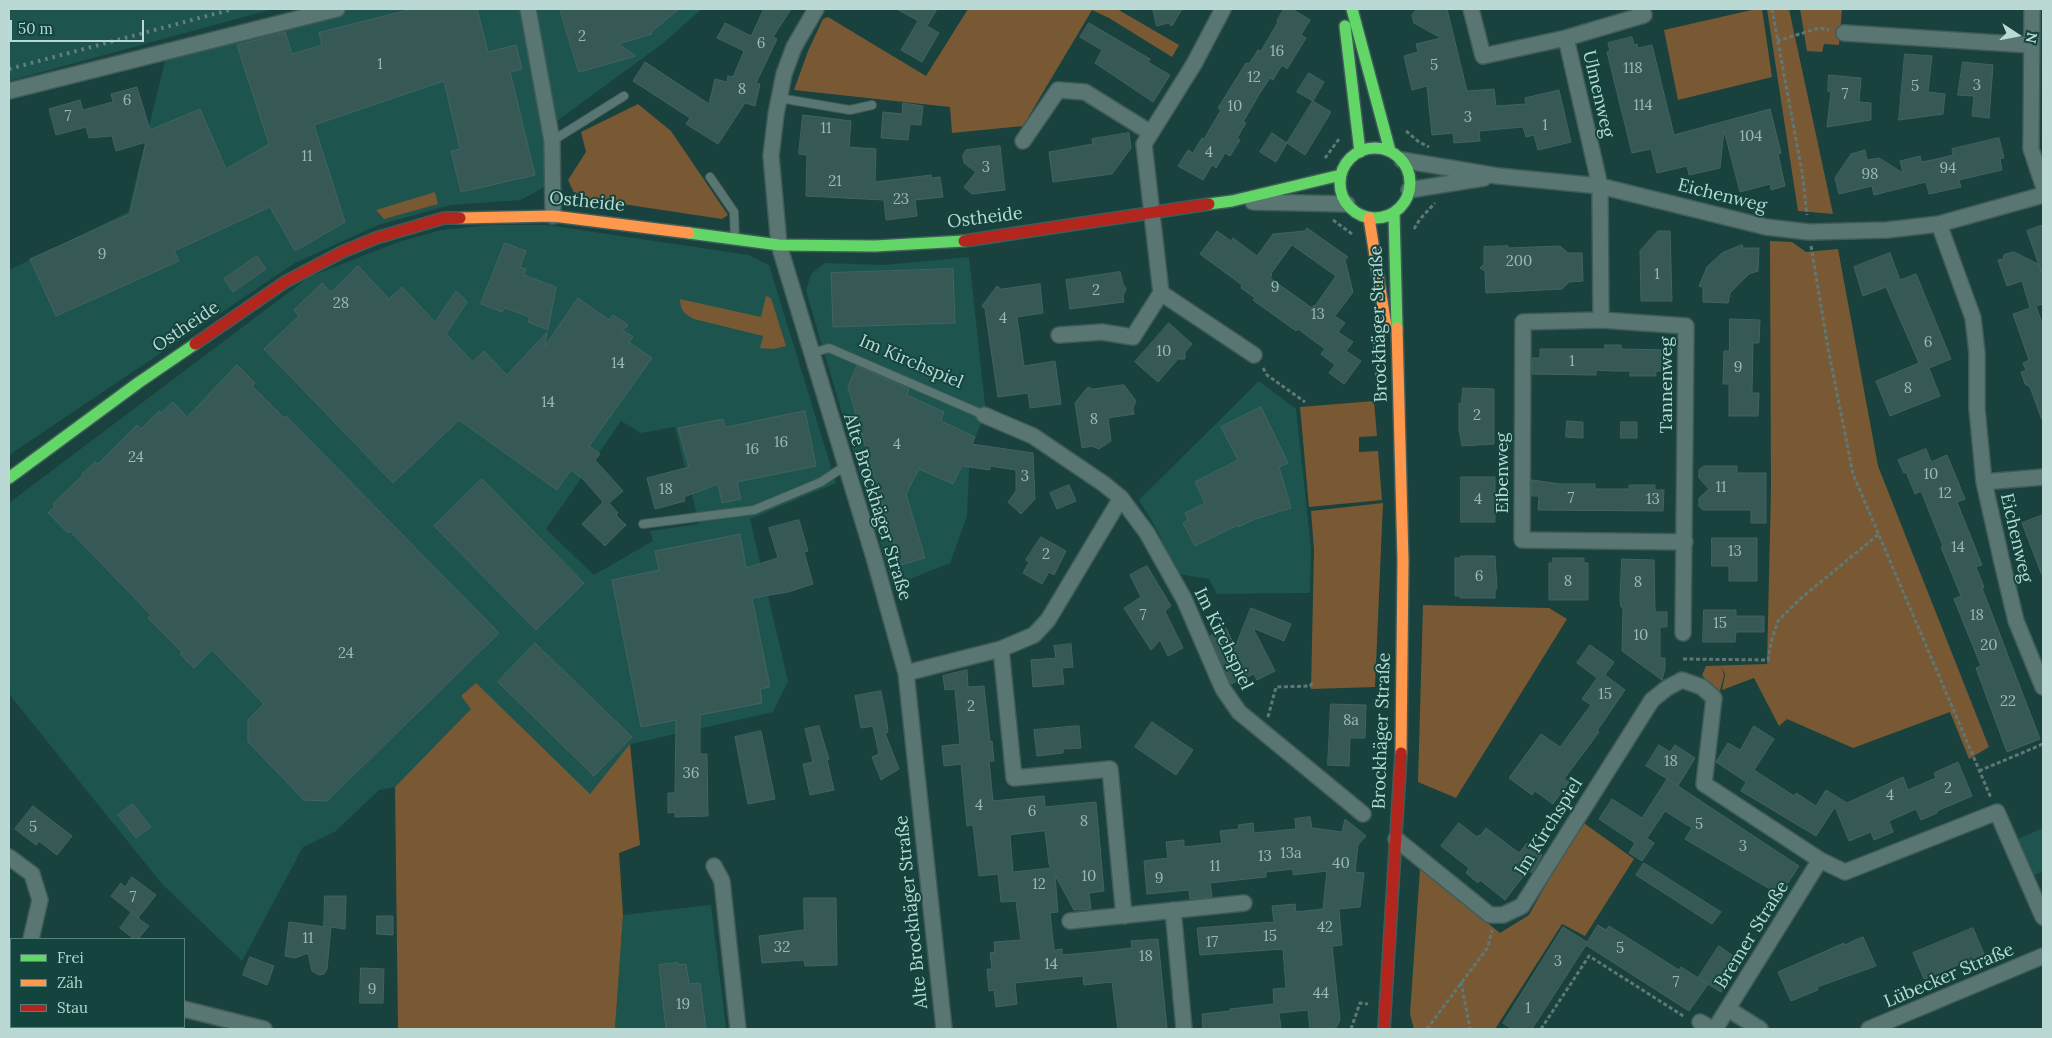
<!DOCTYPE html>
<html>
<head>
<meta charset="utf-8">
<style>
	body { margin:0 }
	#map { position:relative; width:2052px; height:1038px; overflow:hidden; background:#19413d; font-family:Lora,serif }
	canvas { display:block }
	.frame { position:absolute; inset:0; border:10px solid #bad9d4; pointer-events:none }
	.legend { position:absolute; left:10px; top:938px; width:175px; height:90px; box-sizing:border-box; background:#13443e; border:1px solid #56807a; margin:0; padding:6px 9px; list-style:none; font-size:15px; color:#bad9d4 }
	.legend li { display:flex; align-items:center; gap:10px; height:25px }
	.legend b { width:25px; border:1px solid #56807a }
	.north { position:absolute; left:1992px; top:10px; width:50px; height:50px; -webkit-text-stroke:4px #13443e; paint-order:stroke; rotate:101deg; font-size:14px; font-weight:700; line-height:20px; text-align:center; color:#bad9d4 }
	.north::after { content:''; display:block; margin:auto; width:18px; height:22px; background:#bad9d4; clip-path:polygon(50% 0,100% 100%,50% 72%,0 100%) }
	.scale { position:absolute; left:10px; top:20px; width:134px; height:22px; box-sizing:border-box; border:2px solid #bad9d4; border-top:0; padding-left:6px; font-size:15px; line-height:18px; white-space:nowrap; color:#bad9d4; -webkit-text-stroke:4px #13443e; paint-order:stroke }
</style>
</head>
<body>
<div id="map">
<canvas width="2052" height="1038"></canvas>
<div class="frame"></div>
<ul class="legend">
<li><b style="height:6px;background:#63d668"></b>Frei</li>
<li><b style="height:6px;background:#ff974d"></b>Zäh</li>
<li><b style="height:6px;background:#b3261e"></b>Stau</li>
</ul>
<div class="north">N</div>
<div class="scale">50 m</div>
</div>
<script>
const ctx = document.querySelector('canvas').getContext('2d');
ctx.lineJoin = 'round';
function fill(path, color) { ctx.fillStyle = color; ctx.fill(path, 'evenodd'); }
function stroke(path, color, width, dash) { ctx.strokeStyle = color; ctx.lineWidth = width; ctx.lineCap = dash ? 'butt' : 'round'; ctx.setLineDash(dash || []); ctx.stroke(path); }
function drawText(font, color, halo, rows, align = 'center') {
  ctx.font = font + ' Lora,serif'; ctx.lineWidth = 4; ctx.setLineDash([]); ctx.textBaseline = 'middle'; ctx.strokeStyle = halo; ctx.fillStyle = color; for (const [text, x, y, turn = 0] of rows) {
    ctx.save(); ctx.translate(x, y); ctx.rotate((+turn || 0) * Math.PI / 180); ctx.textAlign = isNaN(turn) ? turn : align; if (halo) ctx.strokeText(text, 0, 0); ctx.fillText(text, 0, 0); ctx.restore();
  }
}
const built = new Path2D(`
	M9 9H273L9 81Z
	M308 9H702L662 44 542 132 547 163 548 185 521 200 451 205 378 225 295 263 9 455V270L128 212 166 57Z
	M490 225H547L749 255 769 265 836 483 750 519 788 681 773 712 631 744 590 794 472 709 395 787 379 790 336 831 303 847 242 961 162 884 9 694V503L309 277 398 242 441 230ZM621 421 641 433 675 427 699 524 650 531 653 541 594 575 546 529Z
	M969 257 985 405 983 419 970 449 967 516 950 563 893 586 806 291 811 274 825 263 884 265Z
	M1259 381 1296 409 1311 548 1310 593 1217 594 1209 579 1178 574 1156 528 1139 500Z
	M2043 828V872L2031 876 2016 840Z
	M711 905 726 1029H615L623 915Z`);
const green = new Path2D(`
	M968 9H1117L1179 45 1172 57 1109 18 1092 10 1023 126 952 133 950 107 794 90 808 51 823 19 828 17 926 76Z
	M1756 9H1762L1772 77 1678 100 1664 30Z
	M1767 9H1789L1833 214 1798 211Z
	M1800 9H1842L1839 45 1824 44 1822 52 1807 51Z
	M638 104 671 131 728 215 722 219 576 197 568 180 586 152 581 132Z
	M435 192 438 204 384 219 376 210Z
	M1770 241 1792 242 1806 252 1838 249 1878 466 1989 747 1969 759 1950 712 1853 748 1787 719 1779 726 1754 678 1722 690 1725 674 1721 666 1724 675 1720 691 1710 686 1702 675 1706 666 1767 664 1771 488Z
	M766 296 771 298 786 346 773 349 760 348 763 336 694 319C685 314 680 311 680 299L761 317Z
	M1374 401 1377 436 1359 437V452L1378 451 1382 500 1309 507 1300 407Z
	M1383 503 1375 687 1311 689 1314 550 1311 511Z
	M1423 605 1549 608 1567 619 1456 798 1418 782Z
	M476 683 590 794 630 744 640 845 619 853 623 915 615 1029H398L395 787 471 709 461 696Z
	M1581 821 1634 859 1585 936 1562 924 1495 1029H1414L1410 1014 1420 869 1500 933 1529 915Z`);
const building = new Path2D(`
	M413 9H477L488 52 516 45 522 69 510 72 535 175 461 192 451 151 460 149 444 81 314 125 345 222 295 251 270 207 174 251 179 261 56 316 30 259 130 214 146 142 116 151 112 136 89 138 86 127 56 135 49 109 80 100 83 110 113 102 111 94 137 87 150 130 200 109 226 169 269 144 237 45 285 32 292 54 322 45 319 33Z
	M560 9H679L651 32 652 34 618 44 636 56 579 72Z
	M764 9H791L773 37 777 39 756 83 760 84 755 106 745 103 718 144 686 124 690 118 633 81 645 62 709 104 715 79 727 82 728 76 733 77 744 51 717 38 725 23 751 36Z
	M897 9H937L927 26 939 33 922 62 901 50 918 21Z
	M1153 9H1182L1172 26 1168 23 1157 26Z
	M1284 9H1292L1310 20 1301 35 1306 38 1287 69 1282 65 1273 80 1270 78 1260 93 1243 122 1246 123 1237 138 1240 140 1230 156 1225 153 1216 168 1212 165 1203 180 1178 166 1188 150 1193 153 1202 138 1204 139 1221 110 1218 108 1228 92 1246 63 1249 64 1258 50 1261 51 1278 22 1277 21Z
	M1417 9H1447L1467 91 1494 89 1496 106 1526 104 1525 98 1559 90 1571 142 1538 150 1534 135 1526 137 1523 127 1479 131 1480 141 1454 143 1453 133 1432 135 1427 86 1412 90 1404 56 1418 52 1416 44 1441 38 1414 23 1412 15Z
	M1089 23 1150 59 1148 62 1170 75 1153 102 1095 63 1102 50 1080 37Z
	M1632 37 1634 45 1637 44 1638 48 1652 45 1674 135 1770 109 1781 153 1778 154 1785 186 1771 190 1770 184 1740 192 1724 130 1720 168 1689 175 1687 166 1657 173 1651 149 1632 153 1607 52 1610 51 1608 43Z
	M1905 54 1932 56 1928 92 1945 94 1943 114 1899 120Z
	M1963 62 1993 65 1989 118 1972 116 1974 96 1958 95Z
	M1309 73 1324 82 1313 101 1297 92Z
	M1829 75 1861 78 1859 102 1871 103V120L1827 127 1831 92 1828 91Z
	M1313 101 1331 112 1305 155 1287 143Z
	M903 103 923 106 921 125 910 124 908 140 881 138 883 112 902 114Z
	M803 115 851 121 849 147 876 149 875 182 931 175V178L940 177 943 197 915 200 917 216 886 220 884 200 806 196 807 155 799 154Z
	M1129 133 1131 148 1112 174 1053 182 1049 152 1093 144 1092 139Z
	M1272 133 1287 143 1276 162 1260 152Z
	M1999 138 2004 158 2000 159 2002 170 1959 180 1961 187 1929 194 1926 182 1874 195 1872 186 1839 194 1835 178 1851 154 1865 150 1867 160 1879 158 1903 173 1900 161 1920 156 1921 162 1937 159 1953 155 1952 149Z
	M1000 146 1005 190 972 194 964 187 976 172 964 163 963 155 966 150Z
	M2043 225V271H2041L2027 231Z
	M1307 228 1348 257 1345 260 1353 292 1335 316 1345 323 1338 332 1353 342 1346 351 1361 361 1344 384 1329 373 1335 365 1321 354 1325 349 1298 329 1296 331 1253 300 1255 298 1241 288 1242 285 1200 254 1217 231 1231 241 1233 238 1257 256 1273 234 1305 231ZM1292 245 1336 276 1315 306 1314 305 1312 308 1270 278 1272 275 1271 274Z
	M1658 231H1670L1672 301H1641L1640 251Z
	M505 243 526 251 520 267 526 269 524 275 556 287 548 330 528 322 530 317 505 308 502 312 481 304Z
	M1742 245 1743 248H1759L1758 271 1749 274 1730 293 1728 303 1703 302V287L1699 286 1707 267 1722 253Z
	M1508 246V248L1560 246 1568 253H1582L1583 281 1569 282 1562 289 1486 293 1485 271 1480 268 1484 264V247Z
	M2014 252 2038 264 2043 277V304L2036 306 2043 326V419L2042 420 2030 387 2025 384 2021 372 2026 370 2023 363 2029 360 2013 314 2030 308 2022 281 2007 286 1998 260 2003 259 2004 255Z
	M1890 253 1900 280 1916 274 1951 359 1929 368 1940 396 1890 416 1876 381 1919 363 1886 287 1863 296 1854 267Z
	M257 256 266 269 233 292 224 279Z
	M358 266 389 299 402 287 435 322 456 291 467 302 446 334 473 362 484 351 507 375 547 332 545 346 578 298 609 320 613 315 628 325 623 330 633 337 629 342 652 358 589 446 600 454 595 460 623 491 609 503 618 513 616 515 626 525 605 546 582 524 603 502 584 480 571 470 557 490 459 420 393 483 264 349 299 316 294 310 322 283 331 292Z
	M953 269 955 323 833 327 831 273Z
	M1120 272 1123 284 1126 289 1123 296 1124 302 1070 309 1066 280Z
	M1040 284 1043 313 1017 317 1024 366 1055 361 1061 404 1030 408 1028 393 998 397 985 309 982 306 997 286 1001 289Z
	M1730 319 1760 320 1759 343H1753L1752 393H1759L1758 416H1729V384H1723L1724 351H1729Z
	M1169 323 1192 344 1185 352V359H1178L1158 382 1135 362Z
	M1605 345H1621V349L1665 350V371H1656V376H1630V371H1614L1596 370V375L1532 374V358H1540V349H1605Z
	M237 365 255 383 252 386 284 418 286 416 499 633 327 801 304 800 248 742V720L264 704 212 650 194 668 180 654 182 652 148 618 151 615 70 531 68 533 48 513 55 506 53 504 83 475 82 474 95 462 98 464 137 425 141 429 159 411 161 413 173 402 187 417Z
	M857 366 909 389 907 395 944 412 941 421 975 437 972 444 1033 453 1035 499 1021 514 1008 502 1016 491V470L990 466V470L962 466 953 484 919 469 906 494 925 558 900 565 848 387Z
	M1124 385 1136 401 1133 408 1134 414 1108 418 1111 441 1099 449 1092 446 1082 448 1075 403 1088 387 1092 389Z
	M1463 388 1494 389V444L1462 446 1459 429V403L1461 404Z
	M1261 407 1288 463 1279 467 1291 508 1255 519 1238 527V525L1195 546 1183 523 1188 520 1185 513 1205 503 1195 482 1238 460 1221 427Z
	M805 411 816 466 737 482 741 499 722 503 718 484 684 497 685 501 655 509 647 478 689 467 678 428 723 419 725 427Z
	M1567 421 1583 422V438L1566 437Z
	M1621 422H1637V438H1621Z
	M1926 449 1931 462 1947 455 1965 499 1957 502 1982 565 1976 567 1984 587 1982 588 2040 739 2007 752 1976 668 1981 666 1954 599 1961 596 1941 547 1943 546 1921 491 1915 494 1906 472 1904 473 1898 460Z
	M1704 466H1737V473H1766V523H1751V510H1703L1699 506V498L1709 489 1699 478V470Z
	M1461 477H1495V522H1461Z
	M482 479 584 583 536 630 434 526Z
	M1532 480 1560 484H1595V489H1629V485H1655V490H1664L1663 511 1538 510 1539 496H1532Z
	M1069 485 1076 501 1057 509 1050 493Z
	M2043 515V575H2042L2022 523Z
	M799 520 808 551 804 552 813 584 788 592 752 598 770 687 760 689 762 703 700 715V754H707L708 816 675 817V812L668 813V793H675L676 720 641 727 612 580 659 570 655 551 740 534 746 568 778 558 769 528Z
	M1041 537 1066 551 1054 575 1049 572 1042 584 1023 573 1029 562 1026 560Z
	M1712 538H1757V581H1729V566H1712Z
	M1461 556H1495L1497 589H1495V598H1460V596H1455V558H1460Z
	M1553 558H1584V563H1588V600H1549V563H1553Z
	M1622 559 1654 560 1655 612H1667V627H1660V658H1665V669L1662 680 1622 651 1623 607H1621L1620 600Z
	M1147 566 1171 606 1165 611 1183 648 1168 656 1160 640 1151 650 1124 608 1141 597 1130 575Z
	M1251 608 1291 624 1284 641 1253 628 1275 671 1257 680 1254 674 1231 684 1210 636 1226 628 1235 647Z
	M1704 610H1736V616H1764V632H1736L1735 642H1703Z
	M535 643 632 737 594 776 498 682Z
	M1071 644 1073 667 1062 668 1064 684 1033 687 1031 660 1056 658 1054 646Z
	M1590 645 1614 662 1605 675 1625 690 1597 731 1599 732 1564 779 1569 782 1553 804 1535 791 1532 795 1509 778 1541 734 1560 747 1591 705 1582 699 1597 678 1577 663Z
	M967 670 968 687 984 686 990 742 992 741 994 761H989L993 801 1044 796 1045 807 1096 802 1104 891 1089 893 1091 909 1074 910 1055 875 1058 912 1050 913 1054 950 1062 949V955L1096 952 1132 948 1131 941 1158 939 1167 1029H1118L1112 982 1084 985 1083 976 1015 983 1017 1004 996 1007 994 990 989 991 987 969H992L990 953 995 952 994 942 1021 940 1016 901 1001 902 998 874 979 876 973 825 967 826 961 764 944 766 942 746 960 744 955 689 945 690 943 676ZM1045 831 1049 864 1051 868 1013 872 1010 835Z
	M881 691 887 723 888 732 885 733 899 769 881 780 872 757 879 754 873 726 861 728 855 696Z
	M1331 704 1366 705 1365 738H1350L1349 766 1328 765Z
	M1152 722 1193 750 1176 775 1135 747Z
	M819 726 829 759 827 760 834 790 810 795 803 764 813 762 805 729Z
	M1079 726 1081 748 1063 749V753L1037 756 1034 730Z
	M1754 726 1774 739 1754 770 1794 796 1796 793 1816 806 1826 790 1847 803 1903 777 1908 790 1936 778 1934 773 1958 762 1972 796 1937 811V813L1921 820 1916 809 1889 821 1893 832 1874 840 1871 832 1849 841 1835 807 1816 836 1741 791 1746 782 1716 762 1728 743 1740 750Z
	M761 731 775 799 748 804 735 737Z
	M1659 745 1670 752 1675 745 1695 758 1678 786 1799 866 1780 895 1685 839 1692 828 1665 811 1647 838 1654 843 1642 861 1629 853 1635 843 1599 819 1612 799 1642 818 1667 779 1677 785 1646 766Z
	M133 804 151 827 136 838 118 815Z
	M33 806 72 836 57 855 39 841 36 845 15 829Z
	M1310 817 1312 828 1342 832 1345 819 1366 836 1358 845 1355 872 1364 873 1360 907 1339 909 1342 945 1332 946 1340 1020 1336 1028 1310 1029 1308 1010 1279 1013 1281 1029H1203L1202 1014 1230 1011V1009L1274 1004 1273 989 1286 988 1283 949 1200 955 1197 928 1274 922 1272 906 1295 904 1296 912 1323 909 1327 871 1293 875V869L1266 872V877L1210 883 1212 897 1190 899 1189 890 1147 894 1144 861 1168 858 1166 842 1184 840V847L1222 843 1220 831 1239 829 1238 825 1253 823 1254 833 1296 829 1295 819Z
	M1459 823 1477 837 1479 835 1480 836 1486 828 1519 853 1527 843 1542 855 1532 873 1528 870 1505 900 1480 880 1478 883 1466 873 1469 868 1441 846Z
	M1644 863 1721 912 1712 924 1636 875Z
	M132 877 156 895 138 918 111 896 121 883 125 887Z
	M325 896H346L345 929 331 927 327 969 324 974 319 975 312 971 308 953 295 958 285 956 289 922 326 927 324 926Z
	M804 898H836L837 965 805 966 804 960 762 963 759 936 804 930Z
	M131 913 149 926 138 939H134L120 928Z
	M377 916H393V935L377 934Z
	M1598 925 1606 930 1609 926 1679 970 1681 967 1708 984 1689 1011 1586 945 1532 1029H1512L1503 1023 1563 927 1587 942Z
	M1973 928 1984 954 1924 979 1913 953Z
	M1863 937 1876 966 1817 987 1818 990 1791 1001 1778 972 1844 943V945Z
	M1719 946 1739 960 1729 975 1731 977 1721 992 1698 978Z
	M250 957 274 966 267 985 243 975Z
	M678 963V965L686 964 689 984 700 983 706 1029H666L659 965Z
	M361 968 384 969 383 1003H360Z`);
const path = new Path2D(`
	M1772 9 1802 172 1807 215
	M1777 41 1819 28 1829 30
	M1406 131 1419 142 1429 147
	M1325 158 1339 139
	M1333 220 1352 234
	M1414 229 1420 219 1435 203
	M1811 246 1828 348 1853 474 1991 798
	M1374 340 1378 392
	M1263 368 1267 375 1305 402
	M1683 659 1768 660 1771 642 1778 621 1800 599 1879 534
	M1268 717 1276 687 1310 686 1314 681
	M1979 771 2043 744
	M1461 982 1470 1029
	M1351 1029 1360 1003 1368 1004
	M1427 1029 1488 947 1492 930
	M1541 1029 1589 956 1685 1017`);
const lane = new Path2D(`
	M779 98 850 110 872 105
	M552 141 624 96
	M710 177 734 212 735 238
	M812 353 829 348 984 415
	M643 524 754 510 821 482 845 466`);
const street = new Path2D(`
	M528 9 552 141 553 216
	M816 9 794 47 784 74 776 114 771 156 779 245 875 561 906 673 944 1029
	M1471 9 1483 56 1566 38 1644 15 1642 9
	M2032 9 2031 149 2043 185
	M1844 33 2030 45
	M1566 38 1600 186 1601 320
	M9 91 337 9
	M1023 141 1058 90 1085 92 1151 133
	M1402 160 1498 176 1600 186 1766 227 1809 232 1887 230 1939 224 2043 195
	M1409 190 1484 178
	M1253 202 1347 204
	M1939 224 1973 318 1977 353V409L1984 482 2001 558 2016 621 2043 687
	M1161 293 1254 355
	M1059 335 1102 332 1133 337 1161 293 1144 144 1194 64 1223 9
	M984 415 1033 436 1104 484 1121 498 1147 533 1184 599 1223 689 1239 712 1363 814
	M1984 482 2043 477
	M1683 633 1686 326 1601 320 1523 322 1522 540 1685 542
	M1001 649 1014 778 1110 769 1124 916
	M906 673 1001 649 1034 635 1048 620 1121 498
	M1396 839 1490 915H1503L1522 906 1652 700 1667 688 1682 680 1702 687 1714 698 1704 784 1820 860 1845 872 1997 812 2043 917
	M9 857 32 874 40 900 31 939
	M714 866 722 881 738 1029
	M1173 910 1184 1029
	M1070 921 1244 903
	M184 1009 264 1029
	M1728 1009 1760 1029
	M1700 1022 1712 1029
	M9 1028 11 1018
	M1715 1029 1820 860
	M1869 1029 2043 956`);
const fast = new Path2D(`
	M1352 9 1390 151
	M1345 26 1360 152
	M1340 183a35 35 0 1 1 70 0a35 35 0 1 1-70 0Z
	M1209 204 1232 201 1341 175
	M1394 213 1397 328
	M689 233 779 245 875 246 964 241
	M9 478 138 383 195 344`);
const slow = new Path2D(`
	M460 218 553 216 689 233
	M1369 218 1386 326
	M1397 328 1403 561 1401 753`);
const jam = new Path2D(`
	M964 241 1209 204
	M195 344 285 282 342 252 376 238 444 218H460
	M1384 1029 1401 753`);
const rail = new Path2D(`
	M9 69 233 9`);
const numberNames = [
	["2",582,37],
	["6",761,44],
	["16",1277,52],
	["1",380,65],
	["5",1434,66],
	["118",1633,69],
	["12",1254,78],
	["3",1977,86],
	["5",1915,87],
	["8",742,90],
	["7",1845,95],
	["6",127,101],
	["114",1643,106],
	["10",1235,107],
	["7",68,117],
	["3",1468,118],
	["1",1545,126],
	["11",826,129],
	["104",1751,137],
	["4",1209,153],
	["11",307,157],
	["3",986,168],
	["94",1948,169],
	["98",1870,175],
	["21",835,182],
	["23",901,200],
	["9",102,255],
	["200",1519,262],
	["1",1657,275],
	["9",1275,288],
	["2",1096,291],
	["28",341,304],
	["13",1318,315],
	["4",1003,319],
	["6",1928,343],
	["10",1164,352],
	["1",1572,362],
	["14",618,364],
	["9",1738,368],
	["8",1908,389],
	["14",548,403],
	["2",1477,416],
	["8",1094,420],
	["16",781,443],
	["4",897,445],
	["16",752,450],
	["24",136,458],
	["10",1931,475],
	["3",1025,477],
	["11",1721,488],
	["18",666,490],
	["12",1945,494],
	["7",1571,499],
	["4",1478,500],
	["13",1653,500],
	["14",1958,548],
	["13",1735,552],
	["2",1046,555],
	["6",1479,577],
	["8",1568,582],
	["8",1638,583],
	["7",1143,616],
	["18",1977,616],
	["15",1720,624],
	["10",1641,636],
	["20",1989,646],
	["24",346,654],
	["15",1605,695],
	["22",2008,702],
	["2",971,707],
	["8a",1351,721],
	["18",1671,762],
	["36",691,774],
	["2",1948,789],
	["4",1890,796],
	["4",979,806],
	["6",1032,812],
	["8",1084,822],
	["5",1699,825],
	["5",33,828],
	["3",1743,847],
	["13a",1291,854],
	["13",1265,857],
	["40",1341,864],
	["11",1215,867],
	["10",1089,877],
	["9",1159,879],
	["12",1039,885],
	["7",133,898],
	["42",1325,928],
	["15",1270,937],
	["11",308,939],
	["17",1212,943],
	["32",782,948],
	["5",1620,949],
	["18",1146,957],
	["3",1558,962],
	["14",1051,965],
	["7",1676,983],
	["9",372,990],
	["44",1321,994],
	["19",683,1005],
	["1",1528,1009]
];
const streetNames = [
	["Ulmenweg",1598,94,77],
	["Eichenweg",1722,196,14],
	["Ostheide",587,202,6],
	["Ostheide",985,218,-7],
	["Brockhäger Straße",1379,324,-92],
	["Ostheide",186,327,-34],
	["Im Kirchspiel",911,362,23],
	["Tannenweg",1667,385,-90],
	["Eibenweg",1503,473,-90],
	["Alte Brockhäger Straße",877,507,73],
	["Eichenweg",2016,538,77],
	["Im Kirchspiel",1223,639,64],
	["Brockhäger Straße",1382,731,-88],
	["Im Kirchspiel",1549,827,-58],
	["Alte Brockhäger Straße",912,912,-96],
	["Bremer Straße",1752,935,-58],
	["Lübecker Straße",1949,976,-23]
];
fill(built, '#1d554e');
fill(green, '#785934');
fill(building, '#365955');
stroke(building, '#44635f', 1);
stroke(lane, '#405c59', 10);
stroke(street, '#405c59', 18);
stroke(fast, '#405c59', 14);
stroke(slow, '#405c59', 14);
stroke(jam, '#405c59', 14);
stroke(path, '#607875', 3, [4, 2.5]);
stroke(lane, '#5a7673', 8);
stroke(street, '#5a7673', 15);
stroke(fast, '#63d668', 11);
stroke(slow, '#ff974d', 11);
stroke(jam, '#b3261e', 11);
stroke(rail, '#667e7c', 4, [2.5, 5]);
drawText('15px', '#99b9b4', null, numberNames);
drawText('18px', '#bad9d4', '#13443e', streetNames);
</script>
</body>
</html>
